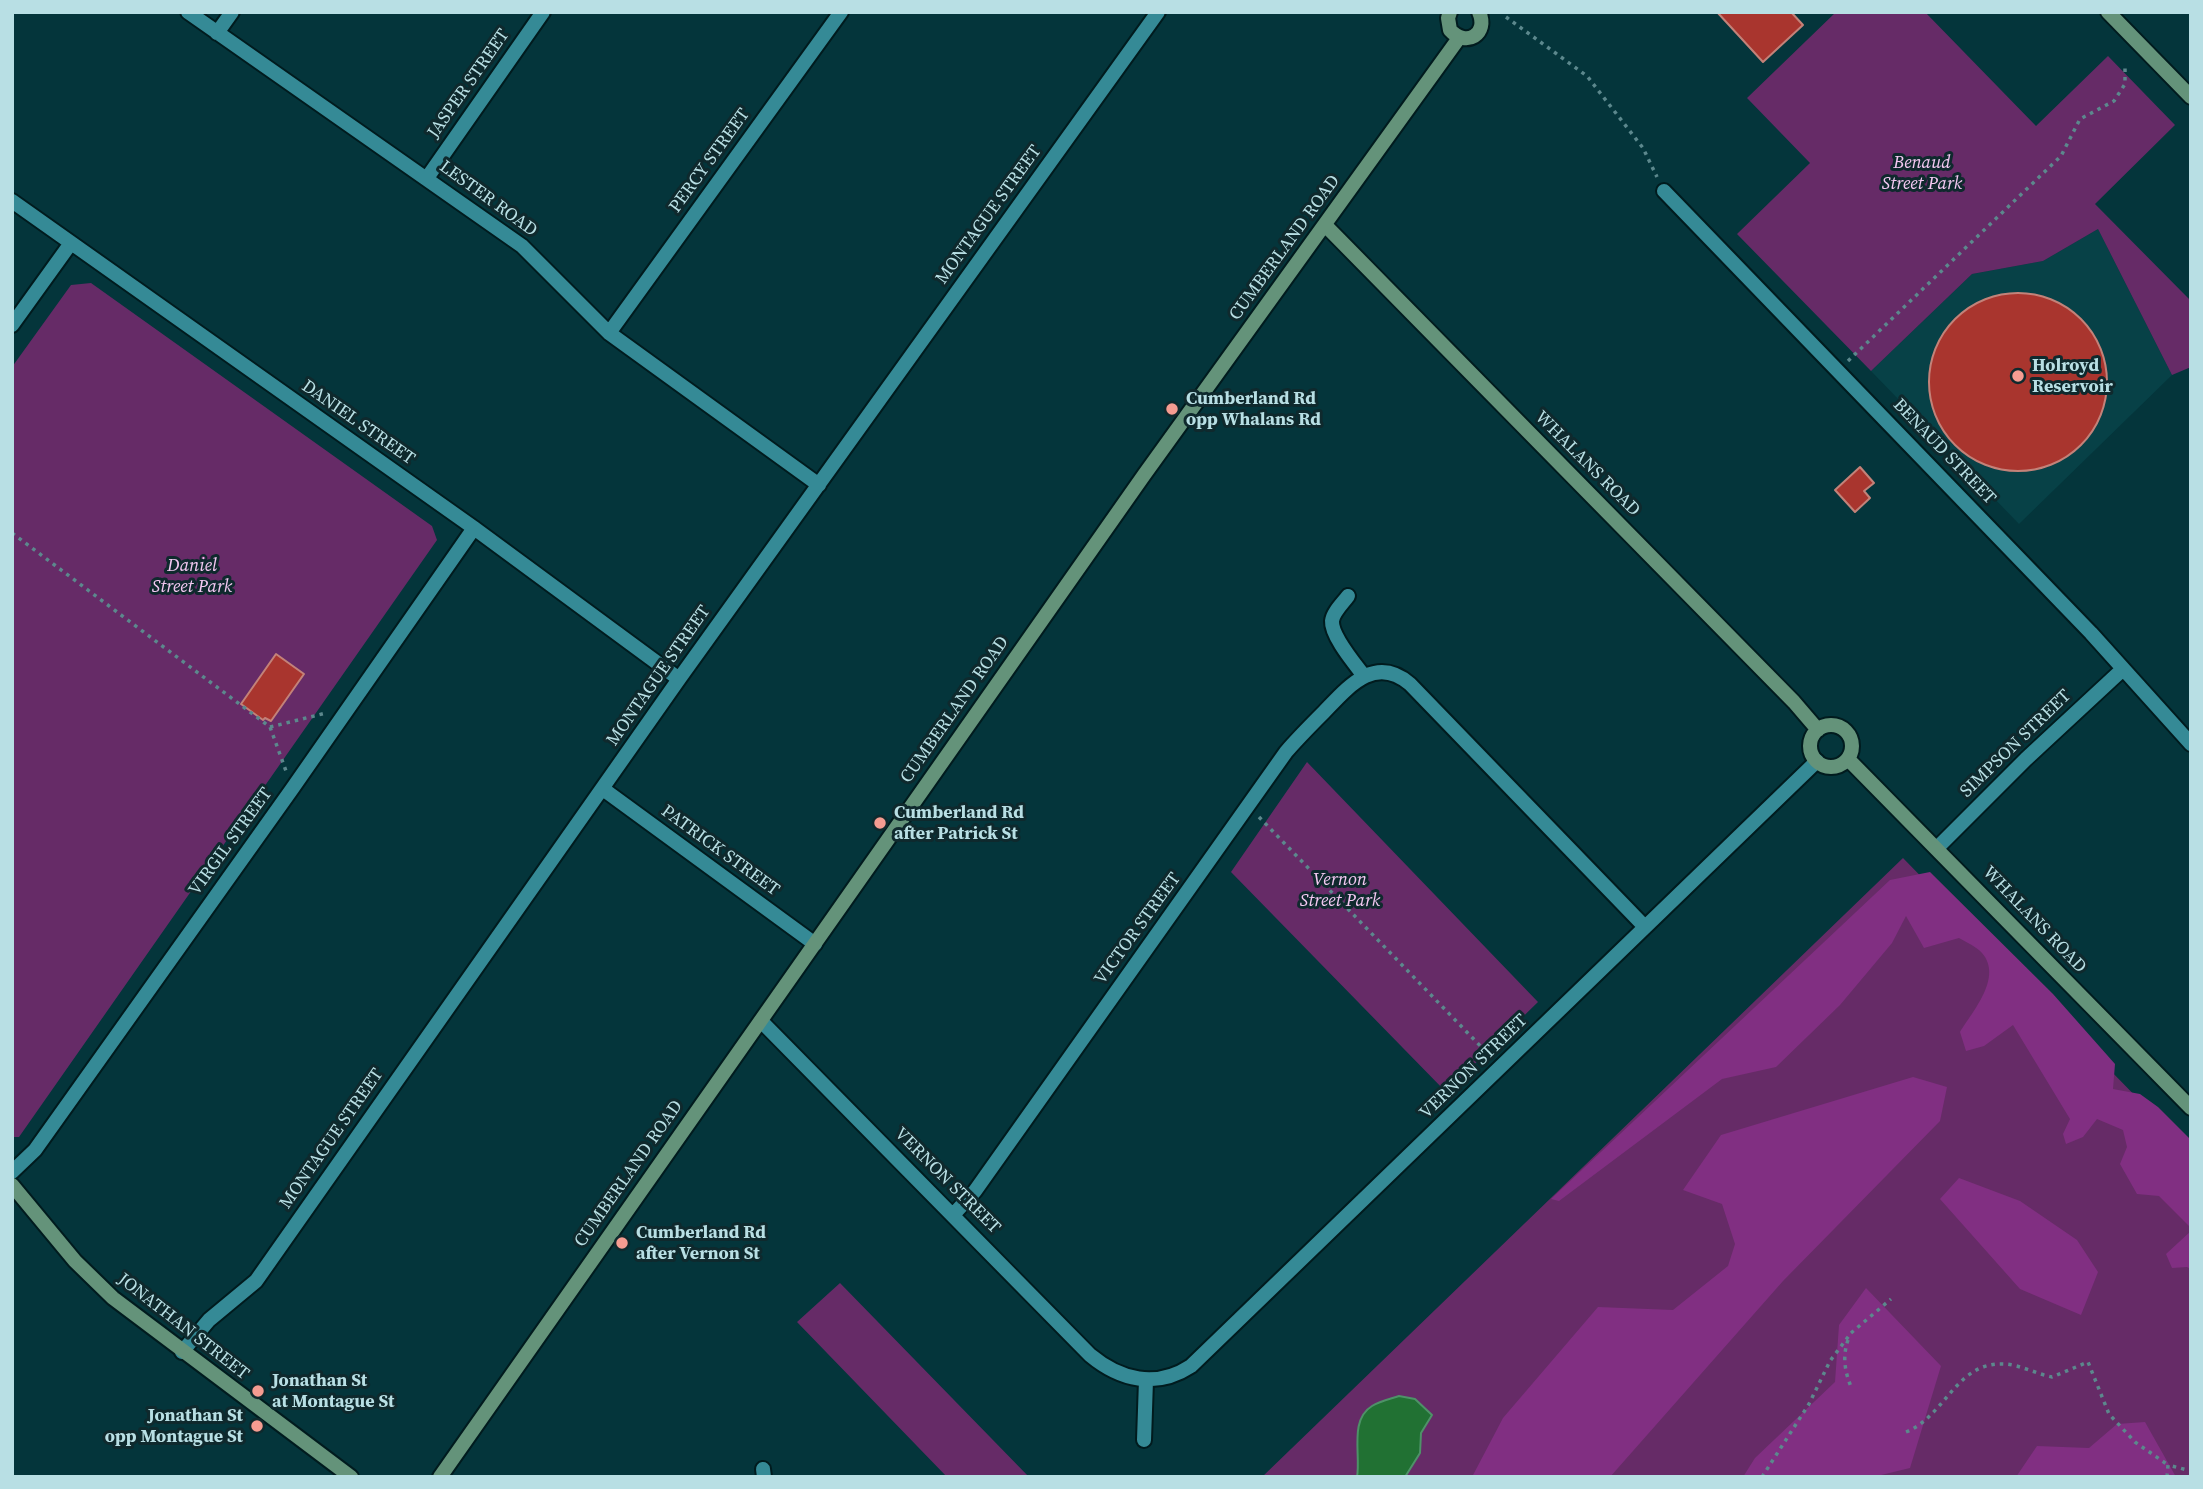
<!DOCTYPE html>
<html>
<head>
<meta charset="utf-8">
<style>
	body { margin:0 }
	#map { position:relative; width:2203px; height:1489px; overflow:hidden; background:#04353b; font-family:"Source Serif 4",serif }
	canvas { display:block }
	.frame { position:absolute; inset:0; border:14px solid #b8dfe4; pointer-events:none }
</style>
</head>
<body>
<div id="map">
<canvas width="2203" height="1489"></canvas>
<div class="frame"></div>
</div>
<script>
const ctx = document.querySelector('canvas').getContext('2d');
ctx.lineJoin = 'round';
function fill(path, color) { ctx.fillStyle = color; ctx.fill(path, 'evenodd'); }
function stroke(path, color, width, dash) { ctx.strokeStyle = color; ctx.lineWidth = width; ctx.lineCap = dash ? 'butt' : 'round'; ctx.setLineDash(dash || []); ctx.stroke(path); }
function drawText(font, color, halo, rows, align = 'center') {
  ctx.font = font + ' "Source Serif 4",serif'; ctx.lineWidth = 6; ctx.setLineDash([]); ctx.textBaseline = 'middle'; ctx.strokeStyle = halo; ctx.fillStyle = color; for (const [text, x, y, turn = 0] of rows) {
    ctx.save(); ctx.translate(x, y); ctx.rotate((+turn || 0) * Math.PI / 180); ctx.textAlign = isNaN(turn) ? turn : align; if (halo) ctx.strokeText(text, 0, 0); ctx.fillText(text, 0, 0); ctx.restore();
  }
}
const built = new Path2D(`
	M2098 229 2172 375 2019 524 1871 371 1972 274 2043 261Z`);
const green = new Path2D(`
	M1836 12H1925L2036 126 2108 56 2175 125 2095 204 2191 301V367L2172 375 2098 229 2043 261 1972 274 1871 371 1737 234 1810 163 1747 98Z
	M91 283 432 526 437 540 19 1137H12V367L71 285Z
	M1307 762 1538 1002 1446 1092 1231 872Z
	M1903 858 2191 1153V1477H1262Z
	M840 1283 1029 1477H947L797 1322Z`);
const forest = new Path2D(`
	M1930 872 2053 994 2115 1064 2113 1089 2140 1094 2158 1107 2191 1140V1228L2159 1196 2137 1194 2120 1164 2127 1147 2123 1130 2097 1119 2083 1137 2066 1144 2063 1134 2070 1119 2013 1025 1984 1046 1966 1051 1960 1032C1973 1011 2003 977 1982 953 1977 947 1966 942 1959 938L1924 948 1906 916 1892 943 1840 1005 1776 1067 1722 1079 1559 1201 1551 1199 1890 880Z
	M1913 1077 1947 1087 1940 1121 1783 1281 1610 1477H1472L1503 1418 1598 1307 1673 1310 1728 1266 1735 1244 1722 1204 1683 1190 1721 1135Z
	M1959 1178 2020 1201 2077 1240 2098 1272 2081 1315 2020 1289 1940 1199Z
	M2191 1231V1269L2187 1267 2172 1268 2166 1254Z
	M1866 1288 1941 1366 1910 1468 1873 1477H1743L1755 1458 1835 1382 1839 1325Z
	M2145 1422 2176 1477H2016L2037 1446 2089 1448 2117 1424Z`);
const water = new Path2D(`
	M1399 1396 1415 1399 1432 1415 1421 1433 1420 1453 1405 1477H1357C1361 1455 1349 1420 1372 1406 1380 1401 1390 1399 1399 1396Z`);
const building = new Path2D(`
	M1717 12H1791L1803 25 1763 62Z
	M1929 382a89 89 0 1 1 178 0a89 89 0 1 1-178 0Z
	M1860 467 1874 483 1864 491 1870 498 1855 512 1835 490Z
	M276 654 304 674 271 721 265 718 263 720 241 704Z`);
const path = new Path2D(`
	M1506 17 1587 76 1643 148 1657 177
	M1848 361 2061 156 2080 119 2114 101 2125 84V67
	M12 533 270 727 286 771
	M270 727 326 713
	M1259 817 1490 1056
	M1851 1333 1891 1299
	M1848 1340C1842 1357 1845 1373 1852 1389
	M1906 1432C1946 1416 1956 1361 2005 1364 2020 1365 2037 1374 2052 1377L2088 1362 2109 1414 2135 1442 2168 1465
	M1762 1477 1809 1404 1830 1361 1851 1333
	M2167 1477 2168 1465 2191 1471
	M2188 1477 2191 1476`);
const street = new Path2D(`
	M188 12 522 246 609 333 819 485
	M217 33 232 12
	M427 178 543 12
	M1664 191 2091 633 2191 744
	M12 201 474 528 679 679
	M12 325 71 243
	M609 333 841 12
	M1348 596C1343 603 1333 612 1332 621 1331 636 1355 664 1364 676
	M603 789 815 944
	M1937 848 2026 759 2123 669
	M761 1021 1090 1355C1120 1380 1156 1389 1191 1366L1817 761
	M12 1172 35 1150 292 789 474 528
	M953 1215 975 1191 1286 752C1298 738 1311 725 1324 712 1348 687 1375 654 1410 684L1645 927
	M182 1352 209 1320 256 1281 679 679 1158 12
	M1144 1440 1146 1380
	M763 1469 764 1477`);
const secondary = new Path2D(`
	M1450 12 1448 18 1450 30C1466 48 1489 34 1479 12
	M2108 12 2191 97
	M1326 226 1794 702 1818 730
	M1810 746a21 21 0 1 1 42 0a21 21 0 1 1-42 0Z
	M1848 759 2191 1108
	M12 1185 75 1261 113 1298 351 1477
	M440 1477 1144 475 1459 38`);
const markers = [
	[2018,376,7,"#f59c91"],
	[1172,409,7,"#f59c91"],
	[880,823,7,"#f59c91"],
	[622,1243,7,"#f59c91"],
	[258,1391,7,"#f59c91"],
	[257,1426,7,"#f59c91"]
];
const streetNames = [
	["JASPER STREET",469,84,-55],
	["PERCY STREET",710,161,-54],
	["LESTER ROAD",488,199,36],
	["MONTAGUE STREET",989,215,-54],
	["CUMBERLAND ROAD",1285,248,-54],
	["DANIEL STREET",358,423,35],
	["BENAUD STREET",1944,452,46],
	["WHALANS ROAD",1587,464,45],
	["MONTAGUE STREET",659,676,-55],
	["CUMBERLAND ROAD",955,710,-55],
	["SIMPSON STREET",2016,744,-44],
	["VIRGIL STREET",231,842,-54],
	["PATRICK STREET",720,851,36],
	["WHALANS ROAD",2034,920,46],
	["VICTOR STREET",1138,929,-54],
	["VERNON STREET",1474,1067,-44],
	["MONTAGUE STREET",332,1139,-55],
	["CUMBERLAND ROAD",629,1174,-55],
	["VERNON STREET",947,1181,45],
	["JONATHAN STREET",183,1327,38]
];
const parkNames = [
	["Benaud",1922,163],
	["Street Park",1922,184],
	["Daniel",192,566],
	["Street Park",192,587],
	["Vernon",1340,880],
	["Street Park",1340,901]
];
const poiNames = [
	["Holroyd",2032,366],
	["Reservoir",2032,387],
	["Cumberland Rd",1186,399],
	["opp Whalans Rd",1186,420],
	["Cumberland Rd",894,813],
	["after Patrick St",894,834],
	["Cumberland Rd",636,1233],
	["after Vernon St",636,1254],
	["Jonathan St",272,1381],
	["at Montague St",272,1402],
	["Jonathan St",243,1416,"right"],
	["opp Montague St",243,1437,"right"]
];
fill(built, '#074147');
fill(green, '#662b67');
fill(forest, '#812f82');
fill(water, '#217133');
stroke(water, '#4e9268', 2);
fill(building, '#a9352e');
stroke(building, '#c38279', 2);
stroke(street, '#011b1e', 18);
stroke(secondary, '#011b1e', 18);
stroke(path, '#5c888d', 3.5, [3.5, 5]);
stroke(street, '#358a96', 14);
stroke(secondary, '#64937a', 14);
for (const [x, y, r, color] of markers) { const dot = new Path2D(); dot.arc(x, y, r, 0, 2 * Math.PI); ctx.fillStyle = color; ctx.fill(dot); stroke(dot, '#0f292d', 2.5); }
drawText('18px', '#b8dfe4', '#0f292d', streetNames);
drawText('italic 18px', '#f5c9f3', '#0f292d', parkNames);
drawText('bold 18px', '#b8dfe4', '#0f292d', poiNames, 'left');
</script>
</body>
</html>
